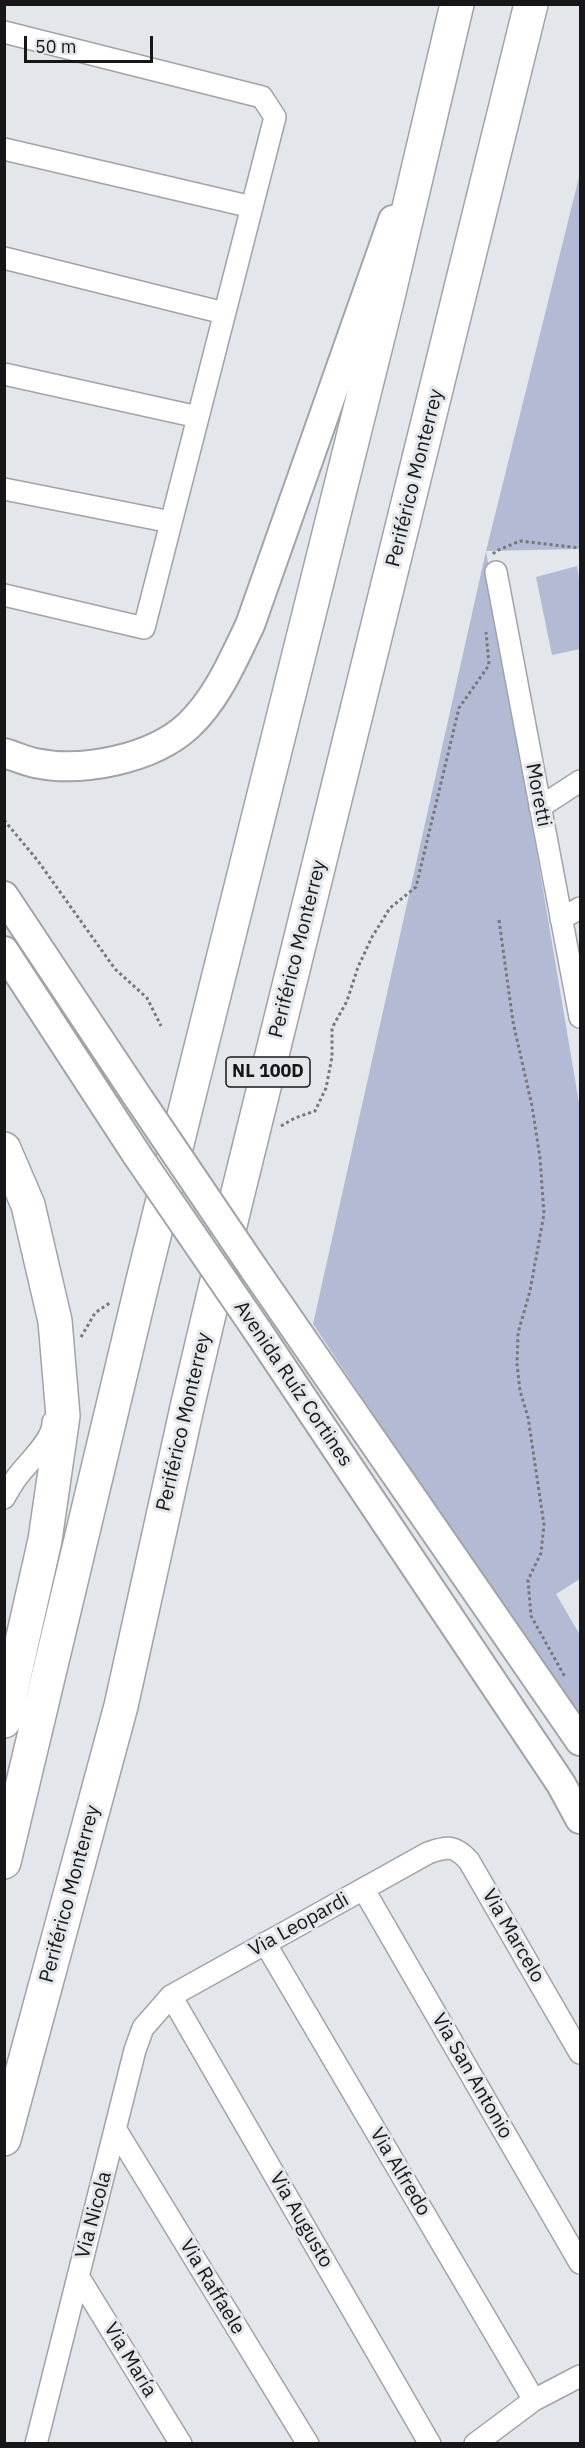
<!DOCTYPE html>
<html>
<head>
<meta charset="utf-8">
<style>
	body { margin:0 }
	#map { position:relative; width:585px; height:2448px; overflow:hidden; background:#e3e6eb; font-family:"IBM Plex Sans",sans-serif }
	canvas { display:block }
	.frame { position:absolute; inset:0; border:6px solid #171719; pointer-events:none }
	.scale { position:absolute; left:24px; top:36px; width:129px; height:27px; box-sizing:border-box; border:3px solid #171719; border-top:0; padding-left:8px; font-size:18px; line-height:21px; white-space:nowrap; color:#171719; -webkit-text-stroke:4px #e3e6eb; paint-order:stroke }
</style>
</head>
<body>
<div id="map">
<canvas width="585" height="2448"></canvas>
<div class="frame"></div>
<div class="scale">50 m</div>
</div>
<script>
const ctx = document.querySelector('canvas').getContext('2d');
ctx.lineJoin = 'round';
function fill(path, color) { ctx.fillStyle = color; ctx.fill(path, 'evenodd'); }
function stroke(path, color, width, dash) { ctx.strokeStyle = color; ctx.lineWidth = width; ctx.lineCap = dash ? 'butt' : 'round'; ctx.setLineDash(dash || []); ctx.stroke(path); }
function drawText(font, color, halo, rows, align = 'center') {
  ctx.font = font + ' "IBM Plex Sans",sans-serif'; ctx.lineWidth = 6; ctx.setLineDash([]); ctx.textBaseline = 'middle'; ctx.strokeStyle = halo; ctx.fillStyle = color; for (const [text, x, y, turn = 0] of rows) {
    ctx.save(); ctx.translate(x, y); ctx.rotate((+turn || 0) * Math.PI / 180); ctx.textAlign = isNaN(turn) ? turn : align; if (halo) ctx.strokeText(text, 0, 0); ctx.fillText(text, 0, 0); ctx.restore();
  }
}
const green = new Path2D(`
	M580 173V549L486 551 580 1109V1579L556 1594 580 1635V1723L313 1324 486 551Z
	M577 566 580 585V649L552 655 536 577Z`);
const path = new Path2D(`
	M493 554 496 551 520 541 580 548
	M4 820 38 861 115 969 147 998 161 1026
	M499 920 513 1022 532 1106 540 1158 544 1214 530 1291 518 1333 517 1364 520 1391 528 1417 544 1525 541 1553 528 1580 531 1616 565 1677
	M281 1126 295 1118 315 1111 326 1088 332 1057V1028L347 1001 358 967 372 937 390 908 416 887 459 708 489 665 486 632
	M81 1337 95 1313 111 1302`);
const minor = new Path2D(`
	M4 32 262 97 275 117 144 628 4 595
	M4 149 252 207
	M4 258 224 313
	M4 374 198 417
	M4 489 171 522
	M496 572 580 1017
	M540 807 580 781
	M561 919 580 908
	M4 1498C8 1491 12 1484 17 1477 27 1463 54 1440 53 1422
	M364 1890 580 2263
	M265 1943 534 2400
	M171 1996 430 2444
	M116 2130 308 2444
	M78 2276 181 2444
	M36 2444 135 2050 143 2028 171 1996 428 1853C447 1846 455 1845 469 1861L580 2053
	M475 2444 534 2400 580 2376`);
const secondary = new Path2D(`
	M4 753C15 756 25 761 35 763 82 773 152 759 188 726 217 699 233 660 250 625L393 220
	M4 896 139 1099
	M4 951 137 1155
	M254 1269 580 1741
	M257 1330 561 1784 580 1819`);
const motorway = new Path2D(`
	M4 1149 28 1205 55 1321 63 1416 45 1540 4 1721
	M4 1862 143 1280 387 301 457 4
	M4 2139 121 1706 188 1403 233 1213 531 4`);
const secondaryBridge = new Path2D(`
	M139 1099 254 1269
	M137 1155 257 1330`);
const shields = [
	[268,1072,84]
];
const shieldNames = [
	["NL 100D",268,1072]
];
const streetNames = [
	["Periférico Monterrey",415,478,-76],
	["Moretti",538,795,79],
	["Periférico Monterrey",298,949,-76],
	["Avenida Ruíz Cortines",293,1384,56],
	["Periférico Monterrey",184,1422,-77],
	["Periférico Monterrey",70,1894,-75],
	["Via Leopardi",299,1925,-29],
	["Via Marcelo",513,1936,60],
	["Via San Antonio",472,2076,60],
	["Via Alfredo",400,2172,59],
	["Via Nicola",94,2215,-75],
	["Via Augusto",301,2220,60],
	["Via Raffaele",212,2287,59],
	["Via María",130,2360,59]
];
fill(green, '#b3bbd4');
stroke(minor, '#a1a3a9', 24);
stroke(secondary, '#a1a3a9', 32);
stroke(motorway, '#a1a3a9', 36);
stroke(path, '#75777a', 3, [3, 3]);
stroke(minor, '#fff', 21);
stroke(secondary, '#fff', 28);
stroke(motorway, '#fff', 33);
stroke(secondaryBridge, '#a1a3a9', 32, []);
stroke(secondaryBridge, '#fff', 28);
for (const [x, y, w] of shields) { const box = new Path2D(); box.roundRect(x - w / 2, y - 15, w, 30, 4.5); ctx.fillStyle = '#e3e6eb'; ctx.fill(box); stroke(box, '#171719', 1.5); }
drawText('bold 18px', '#171719', null, shieldNames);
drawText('20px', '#171719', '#e3e6eb', streetNames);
</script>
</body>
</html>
